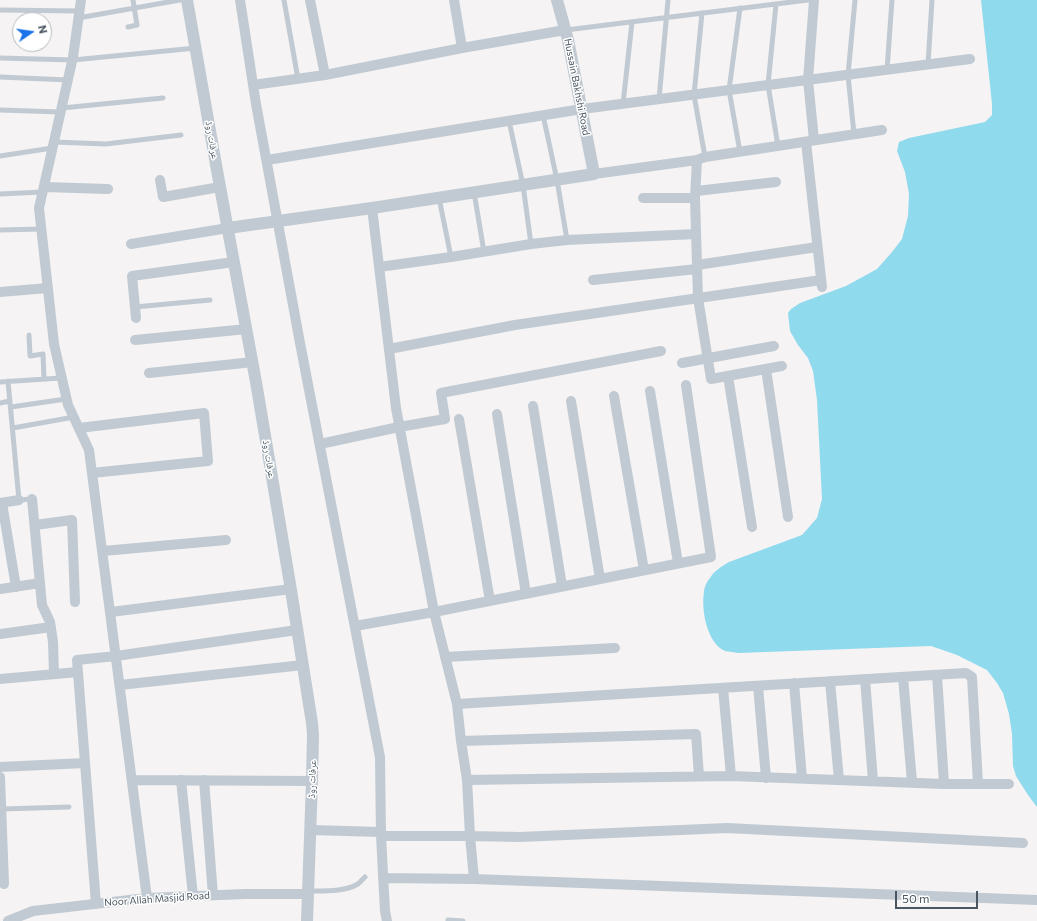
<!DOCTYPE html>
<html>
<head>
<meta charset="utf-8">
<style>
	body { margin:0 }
	#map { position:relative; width:1037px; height:921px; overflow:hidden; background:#f5f3f3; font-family:Commissioner,sans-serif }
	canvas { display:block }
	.north { position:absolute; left:12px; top:12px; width:40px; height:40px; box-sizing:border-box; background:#fff; border:1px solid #b7bbc0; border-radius:50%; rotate:77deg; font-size:11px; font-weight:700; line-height:16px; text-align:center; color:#4a5661 }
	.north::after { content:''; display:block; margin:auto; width:14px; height:18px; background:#1a73e8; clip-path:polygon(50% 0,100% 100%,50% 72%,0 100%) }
	.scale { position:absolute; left:895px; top:891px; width:83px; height:18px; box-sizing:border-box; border:2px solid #4a5661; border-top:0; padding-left:5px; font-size:12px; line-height:14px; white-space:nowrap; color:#4a5661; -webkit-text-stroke:3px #fff; paint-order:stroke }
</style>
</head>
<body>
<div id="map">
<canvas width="1037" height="921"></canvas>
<div class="north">N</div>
<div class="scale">50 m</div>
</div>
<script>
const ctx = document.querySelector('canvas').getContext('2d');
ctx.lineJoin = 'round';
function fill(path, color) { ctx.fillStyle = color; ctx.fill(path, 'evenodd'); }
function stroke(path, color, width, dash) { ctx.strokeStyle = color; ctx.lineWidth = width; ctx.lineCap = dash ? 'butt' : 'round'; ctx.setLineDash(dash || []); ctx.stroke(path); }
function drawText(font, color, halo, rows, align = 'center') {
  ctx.font = font + ' Commissioner,"Noto Naskh Arabic",sans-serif'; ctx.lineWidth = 3; ctx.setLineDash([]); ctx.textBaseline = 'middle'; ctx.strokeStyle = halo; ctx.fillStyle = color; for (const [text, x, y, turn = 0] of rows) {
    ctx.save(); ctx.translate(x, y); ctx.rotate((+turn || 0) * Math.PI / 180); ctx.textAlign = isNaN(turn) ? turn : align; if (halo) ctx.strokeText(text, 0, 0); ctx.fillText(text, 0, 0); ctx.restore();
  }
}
const water = new Path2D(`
	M981 0H1037V807L1028 795 1016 776 1013 766 1012 734 1009 714 1003 693 997 683 987 670 957 655 931 646 738 653C734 652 729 652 725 651 707 643 701 610 704 592 704 588 707 581 710 578 714 571 722 566 729 562L802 535 817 518 822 499 817 400 813 371 808 358 798 345 790 331 788 313 791 309 800 303 846 286 877 269 892 252 902 239 908 216 909 194 905 172 897 151 899 142 909 138 985 122 992 115V104Z`);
const service = new Path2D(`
	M284 0 298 79
	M776 4 768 85 778 146
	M0 10 79 11
	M702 13 694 95 705 157
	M78 18 180 0
	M128 27 137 25 133 0
	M566 30 808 0
	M0 58 73 60 196 48
	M928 65 932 0
	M887 70 892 0
	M0 77 68 80
	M659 99 668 0
	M623 104 632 22
	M62 108 163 98
	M0 110 61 112
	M543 115 557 180 567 240
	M509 121 523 185 531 244
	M854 134 848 75 855 0
	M54 142 106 144 181 135
	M740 152 729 90 740 8
	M0 156 52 148
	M474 192 484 252
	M0 194 42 192
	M439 198 451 257
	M0 230 41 229
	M135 307 210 300
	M29 335 30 356 43 354 44 379
	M8 381 19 500 32 499
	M0 382 61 378
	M0 403 10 401
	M11 407 66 399
	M13 428 74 417
	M1 809 69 807
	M309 891C325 891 344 892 358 884 360 882 363 879 365 877
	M448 920 463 921`);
const minor = new Path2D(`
	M81 0 73 57 39 208 54 344 68 405 89 450 147 898
	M240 0 256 104 300 343 380 757 381 836 385 911 387 921
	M310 0 325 75
	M454 0 462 48
	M253 85 325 75 462 48 565 30
	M814 140 808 80 814 0
	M806 142 822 287
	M267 160 582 109 970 59
	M697 160 695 198 697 265 698 298 711 379 782 366
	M594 174 697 160 705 157 882 130
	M160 180 163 197 220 187
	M44 187 108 189
	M696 191 776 182
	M643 198H695
	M372 208 396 408 434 612 457 704 461 741 467 780 470 836 474 879
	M131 244 228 228
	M697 265 817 247
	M379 267 451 257 531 244 567 240 696 234
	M593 280 697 269
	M0 292 48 288
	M136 318 132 276 234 262
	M135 340 247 329
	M389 349 515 325 821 280
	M682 363 774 346
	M766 369 788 517
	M149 373 253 362
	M728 376 752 527
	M650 391 678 563
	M614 396 644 570
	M571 401 600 579
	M533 406 562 586
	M497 414 526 594
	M459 419 490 601
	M79 428 204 413 208 461 92 473
	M320 444 399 427 445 419 441 393 661 351
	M32 499 42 605 50 622 53 642 54 674
	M0 503 19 500
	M2 503 16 587
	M35 525 72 520 75 602
	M103 551 226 540
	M0 589 40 583
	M111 612 291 589
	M355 626 434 612 711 557 686 385
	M0 634 51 627
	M445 657 615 648
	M937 675 944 784
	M903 677 912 782
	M0 679 78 672
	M865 679 873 781
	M830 681 839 780
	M794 683 802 778
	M120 685 303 665
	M758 686 766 778
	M723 688 731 776
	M457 704 966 673 972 677 978 784
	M461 741 696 734 699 776
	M0 767 85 763
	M0 777 4 884
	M132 780 312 781
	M181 780 193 896
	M204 780 213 895
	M467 780 731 776 944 784H1009
	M310 830 381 832
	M381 836H470L520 837 727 828 1023 843
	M383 878 474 879 1037 900
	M96 904 77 660 116 656 297 630
	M8 921 33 911 147 898 245 894H308`);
const tertiary = new Path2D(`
	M187 0 218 176 256 382 290 584 312 723 313 735 312 781 307 921
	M228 228 372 208 594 174 568 40 557 0`);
const streetNames = [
	["Hussain Bakhshi Road",577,87,79],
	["عرفات روڈ",212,140,80],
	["عرفات روڈ",269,459,81],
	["عرفات روڈ",312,779,-88],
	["Noor Allah Masjid Road",157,899,-4]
];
fill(water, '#90daee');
stroke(service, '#c1cad2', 5);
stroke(minor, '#c1cad2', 10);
stroke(tertiary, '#c1cad2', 12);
drawText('10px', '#4a5661', '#fff', streetNames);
</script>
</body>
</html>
